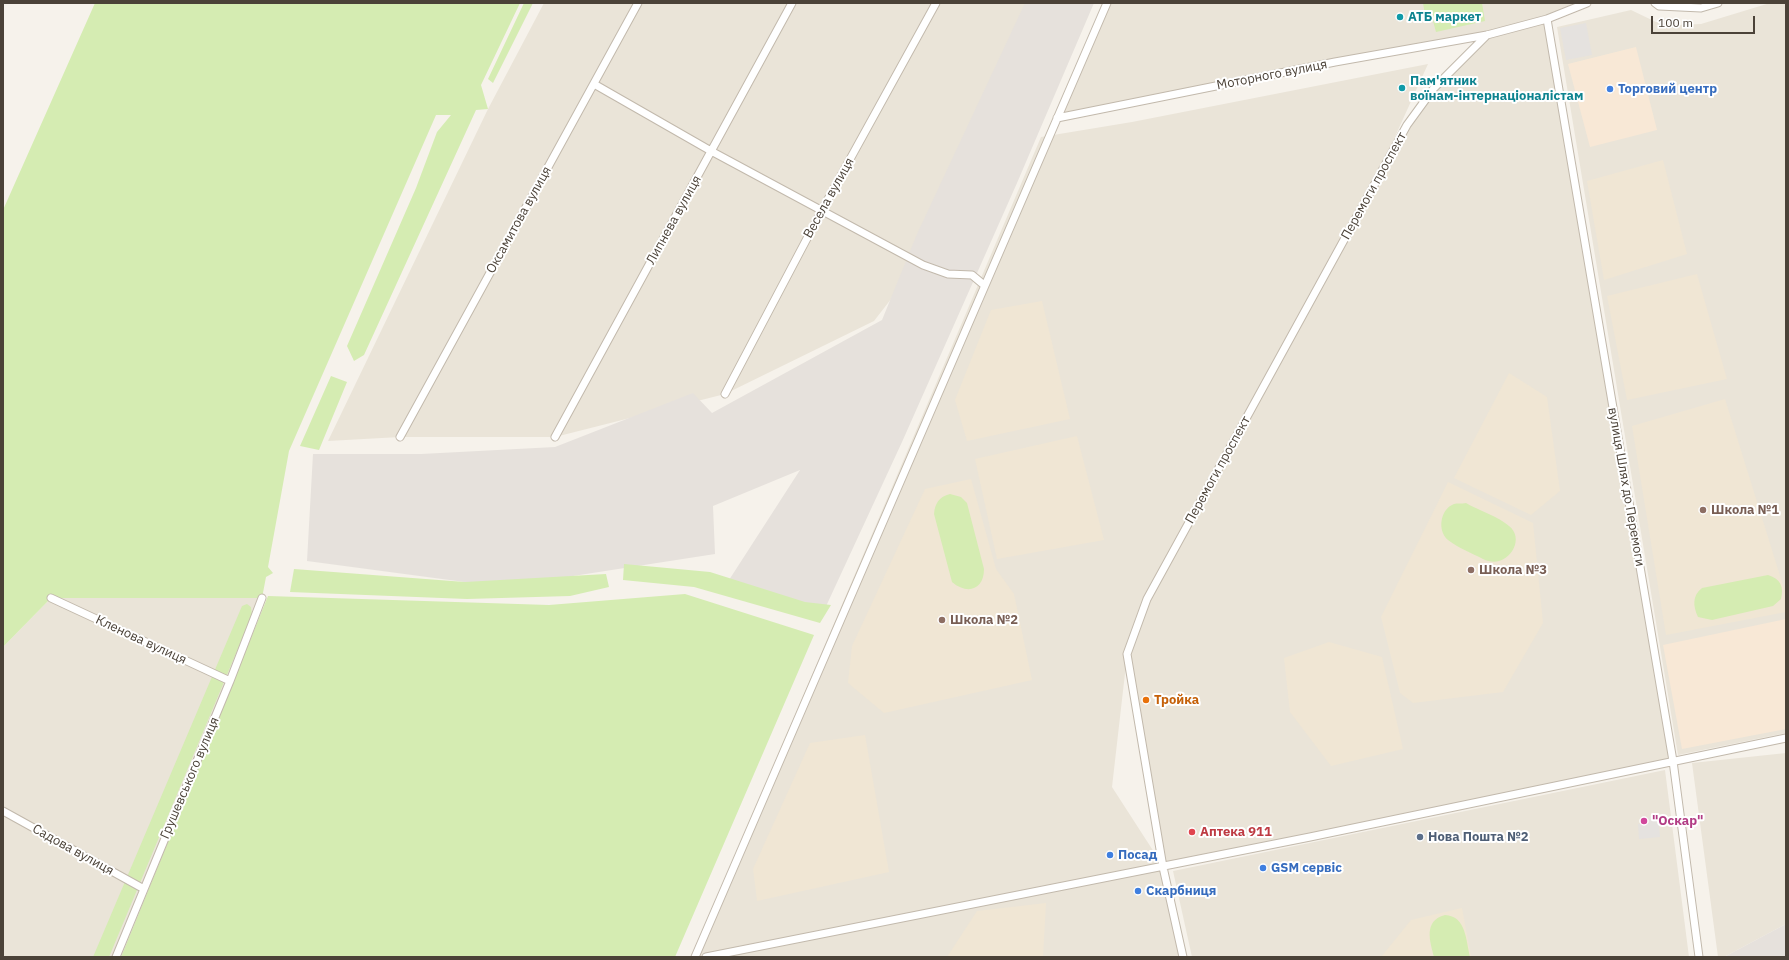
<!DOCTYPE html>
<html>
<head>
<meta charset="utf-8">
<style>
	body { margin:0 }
	#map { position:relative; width:1789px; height:960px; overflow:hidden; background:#f6f2eb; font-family:"IBM Plex Sans",sans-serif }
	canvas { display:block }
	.frame { position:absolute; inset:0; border:4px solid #4b4238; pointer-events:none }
	.scale { position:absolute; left:1651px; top:16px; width:104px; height:18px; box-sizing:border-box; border:2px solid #4b4238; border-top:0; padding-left:5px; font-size:12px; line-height:14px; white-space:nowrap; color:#4b4238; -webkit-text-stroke:3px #fff; paint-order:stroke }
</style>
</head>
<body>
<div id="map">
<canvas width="1789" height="960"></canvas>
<div class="frame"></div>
<div class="scale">100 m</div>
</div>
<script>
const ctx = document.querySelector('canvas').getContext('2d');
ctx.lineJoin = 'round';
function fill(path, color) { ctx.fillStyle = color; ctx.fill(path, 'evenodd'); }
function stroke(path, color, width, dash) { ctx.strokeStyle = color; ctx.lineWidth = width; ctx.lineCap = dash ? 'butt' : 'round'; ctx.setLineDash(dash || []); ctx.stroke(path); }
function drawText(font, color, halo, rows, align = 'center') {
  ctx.font = font + ' "IBM Plex Sans",sans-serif'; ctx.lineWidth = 4; ctx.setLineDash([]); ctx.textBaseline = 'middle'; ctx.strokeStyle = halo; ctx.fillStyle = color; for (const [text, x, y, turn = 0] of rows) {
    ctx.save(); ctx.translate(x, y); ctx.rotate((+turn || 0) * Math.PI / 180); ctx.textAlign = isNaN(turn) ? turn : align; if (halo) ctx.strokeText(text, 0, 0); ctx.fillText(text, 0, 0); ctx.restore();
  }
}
const residential = new Path2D(`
	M544 3H1039L919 263 874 321 725 394 555 437H400L328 441 488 109Z
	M1107 3H1587L1547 19 1673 761 1164 867 1180 957H692L1041 137 1132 122 1428 64 1393 141 1310 301 1407 125 1434 88 1486 35 1057 118ZM1127 656 1163 866 1112 787Z
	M1770 3H1786V733L1678 755 1557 27 1631 10 1656 22 1677 25 1701 24Z
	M51 598H262L116 957H3V647Z
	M1786 753V924L1724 957H1718L1692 763Z
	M1665 770 1689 957H1192L1173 871Z`);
const commercial = new Path2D(`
	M1636 47 1657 130 1590 147 1568 64Z
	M1786 619V729L1682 749 1663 645Z`);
const industrial = new Path2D(`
	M1025 3H1094L1017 183 902 442 822 615 729 580 800 470 713 506 715 554 502 587 307 561 313 454H421L555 447 693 393 712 413 882 320 917 234Z
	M1786 924V957H1724Z`);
const education = new Path2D(`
	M1663 160 1687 254 1604 280 1587 181Z
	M1697 274 1727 379 1627 400 1607 296Z
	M1042 301 1070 419 967 441 955 400 991 310Z
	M1509 373 1547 397 1560 491 1531 515 1454 478Z
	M1725 399 1786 595V612L1666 635 1632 426Z
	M1077 436 1104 540 997 559 975 459Z
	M971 479 996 569 1014 594 1032 680 884 713 848 683 852 646 925 489Z
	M1448 482 1533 523 1543 623 1503 692 1413 703 1400 693 1381 617Z
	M1329 642 1382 657 1403 749 1331 766 1290 712 1284 658Z
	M865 735 889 872 757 901 753 869 810 743Z
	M1046 903 1043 957H947L977 911Z
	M1462 908 1471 957H1381L1411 920Z`);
const green = new Path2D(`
	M95 3H520L481 85 488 109 476 110 364 355 354 361 347 346 416 188 437 132 451 115H436L289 451 268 567 273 573 266 577 262 598H51L3 647V210Z
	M524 3H533L493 83 488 79Z
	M1423 3H1482L1485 21 1436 32 1433 21 1425 15Z
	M331 376 347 382 319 450 300 446Z
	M950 494 961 497 967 503 984 569C984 590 967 595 952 582L934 514C935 503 939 497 950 494Z
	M1466 503C1478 510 1499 517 1509 526 1527 540 1506 571 1483 559 1472 553 1458 548 1448 540 1437 531 1440 509 1454 504 1457 503 1462 504 1466 503Z
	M624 564 710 572 805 602 831 605 820 623 694 587 623 580Z
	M294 569 465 582 606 574 609 587 570 596 467 599 290 592Z
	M1768 575C1781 579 1784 587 1781 599L1773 606 1712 620 1698 617C1693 606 1692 596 1702 588Z
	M685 594 814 635 675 957H121L268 596 549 605Z
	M247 604 251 607 252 615 109 957H93L242 606Z
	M1445 915C1466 916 1466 940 1470 957H1434C1430 941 1423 921 1445 915Z`);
const parking = new Path2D(`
	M1586 23 1592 55 1566 60 1560 28Z
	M1649 816H1658L1660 837 1639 839 1638 824 1649 823Z`);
const minor = new Path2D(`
	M1655 3 1659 6 1701 8 1718 3
	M1547 19 1673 761 1699 957
	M594 84 711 151 923 265 948 274 972 275 984 285
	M1057 118 1335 62 1487 35 1547 19 1587 3
	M725 394 822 210 936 3
	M400 437 638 3
	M555 437 792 3
	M51 598 230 681
	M3 811 144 889
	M116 957 230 681 262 598
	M695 957 1107 3
	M706 957 1310 837 1786 738
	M1183 957 1163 867 1127 654 1147 599 1407 125 1434 88 1487 35`);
const markers = [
	[1400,17,4,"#0f9aa8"],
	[1402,88,4,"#0f9aa8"],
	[1610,89,4,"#3f7fe0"],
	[1703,510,4,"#8d6e63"],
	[1471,570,4,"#8d6e63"],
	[942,620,4,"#8d6e63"],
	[1146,700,4,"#e8710a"],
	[1644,821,4,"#d1479c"],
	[1192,832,4,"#e0444e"],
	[1420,837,4,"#5c6f8a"],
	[1110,855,4,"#3f7fe0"],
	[1263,868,4,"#3f7fe0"],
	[1138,891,4,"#3f7fe0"]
];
const cultureNames = [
	["АТБ маркет",1408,17],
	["Пам'ятник",1410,81],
	["воїнам-інтернаціоналістам",1410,96]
];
const streetNames = [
	["Моторного вулиця",1272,75,-11],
	["Перемоги проспект",1374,186,-61],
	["Весела вулиця",829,198,-61],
	["Оксамитова вулиця",519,220,-61],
	["Липнева вулиця",674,220,-61],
	["Перемоги проспект",1218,470,-61],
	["вулиця Шлях до Перемоги",1626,487,80],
	["Кленова вулиця",141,640,25],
	["Грушевського вулиця",190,778,-67],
	["Садова вулиця",73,850,29]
];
const shopNames = [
	["Торговий центр",1618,89],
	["Посад",1118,855],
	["GSM сервіс",1271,868],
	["Скарбниця",1146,891]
];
const educationNames = [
	["Школа №1",1711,510],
	["Школа №3",1479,570],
	["Школа №2",950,620]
];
const foodNames = [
	["Тройка",1154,700]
];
const hotelNames = [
	["\"Оскар\"",1652,821]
];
const healthNames = [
	["Аптека 911",1200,832]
];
const serviceNames = [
	["Нова Пошта №2",1428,837]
];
fill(residential, '#eae4d8');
fill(commercial, '#f8e8d6');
fill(industrial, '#e6e1dc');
fill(education, '#f0e6d4');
fill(green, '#d5ecb2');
fill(parking, '#e5e2df');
stroke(minor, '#c2b9ac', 9);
stroke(minor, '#fff', 7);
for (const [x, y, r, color] of markers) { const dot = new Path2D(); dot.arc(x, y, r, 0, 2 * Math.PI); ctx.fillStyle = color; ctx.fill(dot); stroke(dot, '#fff', 1.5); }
drawText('bold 13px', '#0d838f', '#fff', cultureNames, 'left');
drawText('13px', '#4b4238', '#fff', streetNames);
drawText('bold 13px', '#366cbe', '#fff', shopNames, 'left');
drawText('bold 13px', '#785e54', '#fff', educationNames, 'left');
drawText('bold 13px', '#c56008', '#fff', foodNames, 'left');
drawText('bold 13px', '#b23c85', '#fff', hotelNames, 'left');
drawText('bold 13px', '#be3a42', '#fff', healthNames, 'left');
drawText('bold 13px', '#4e5e75', '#fff', serviceNames, 'left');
</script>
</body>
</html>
